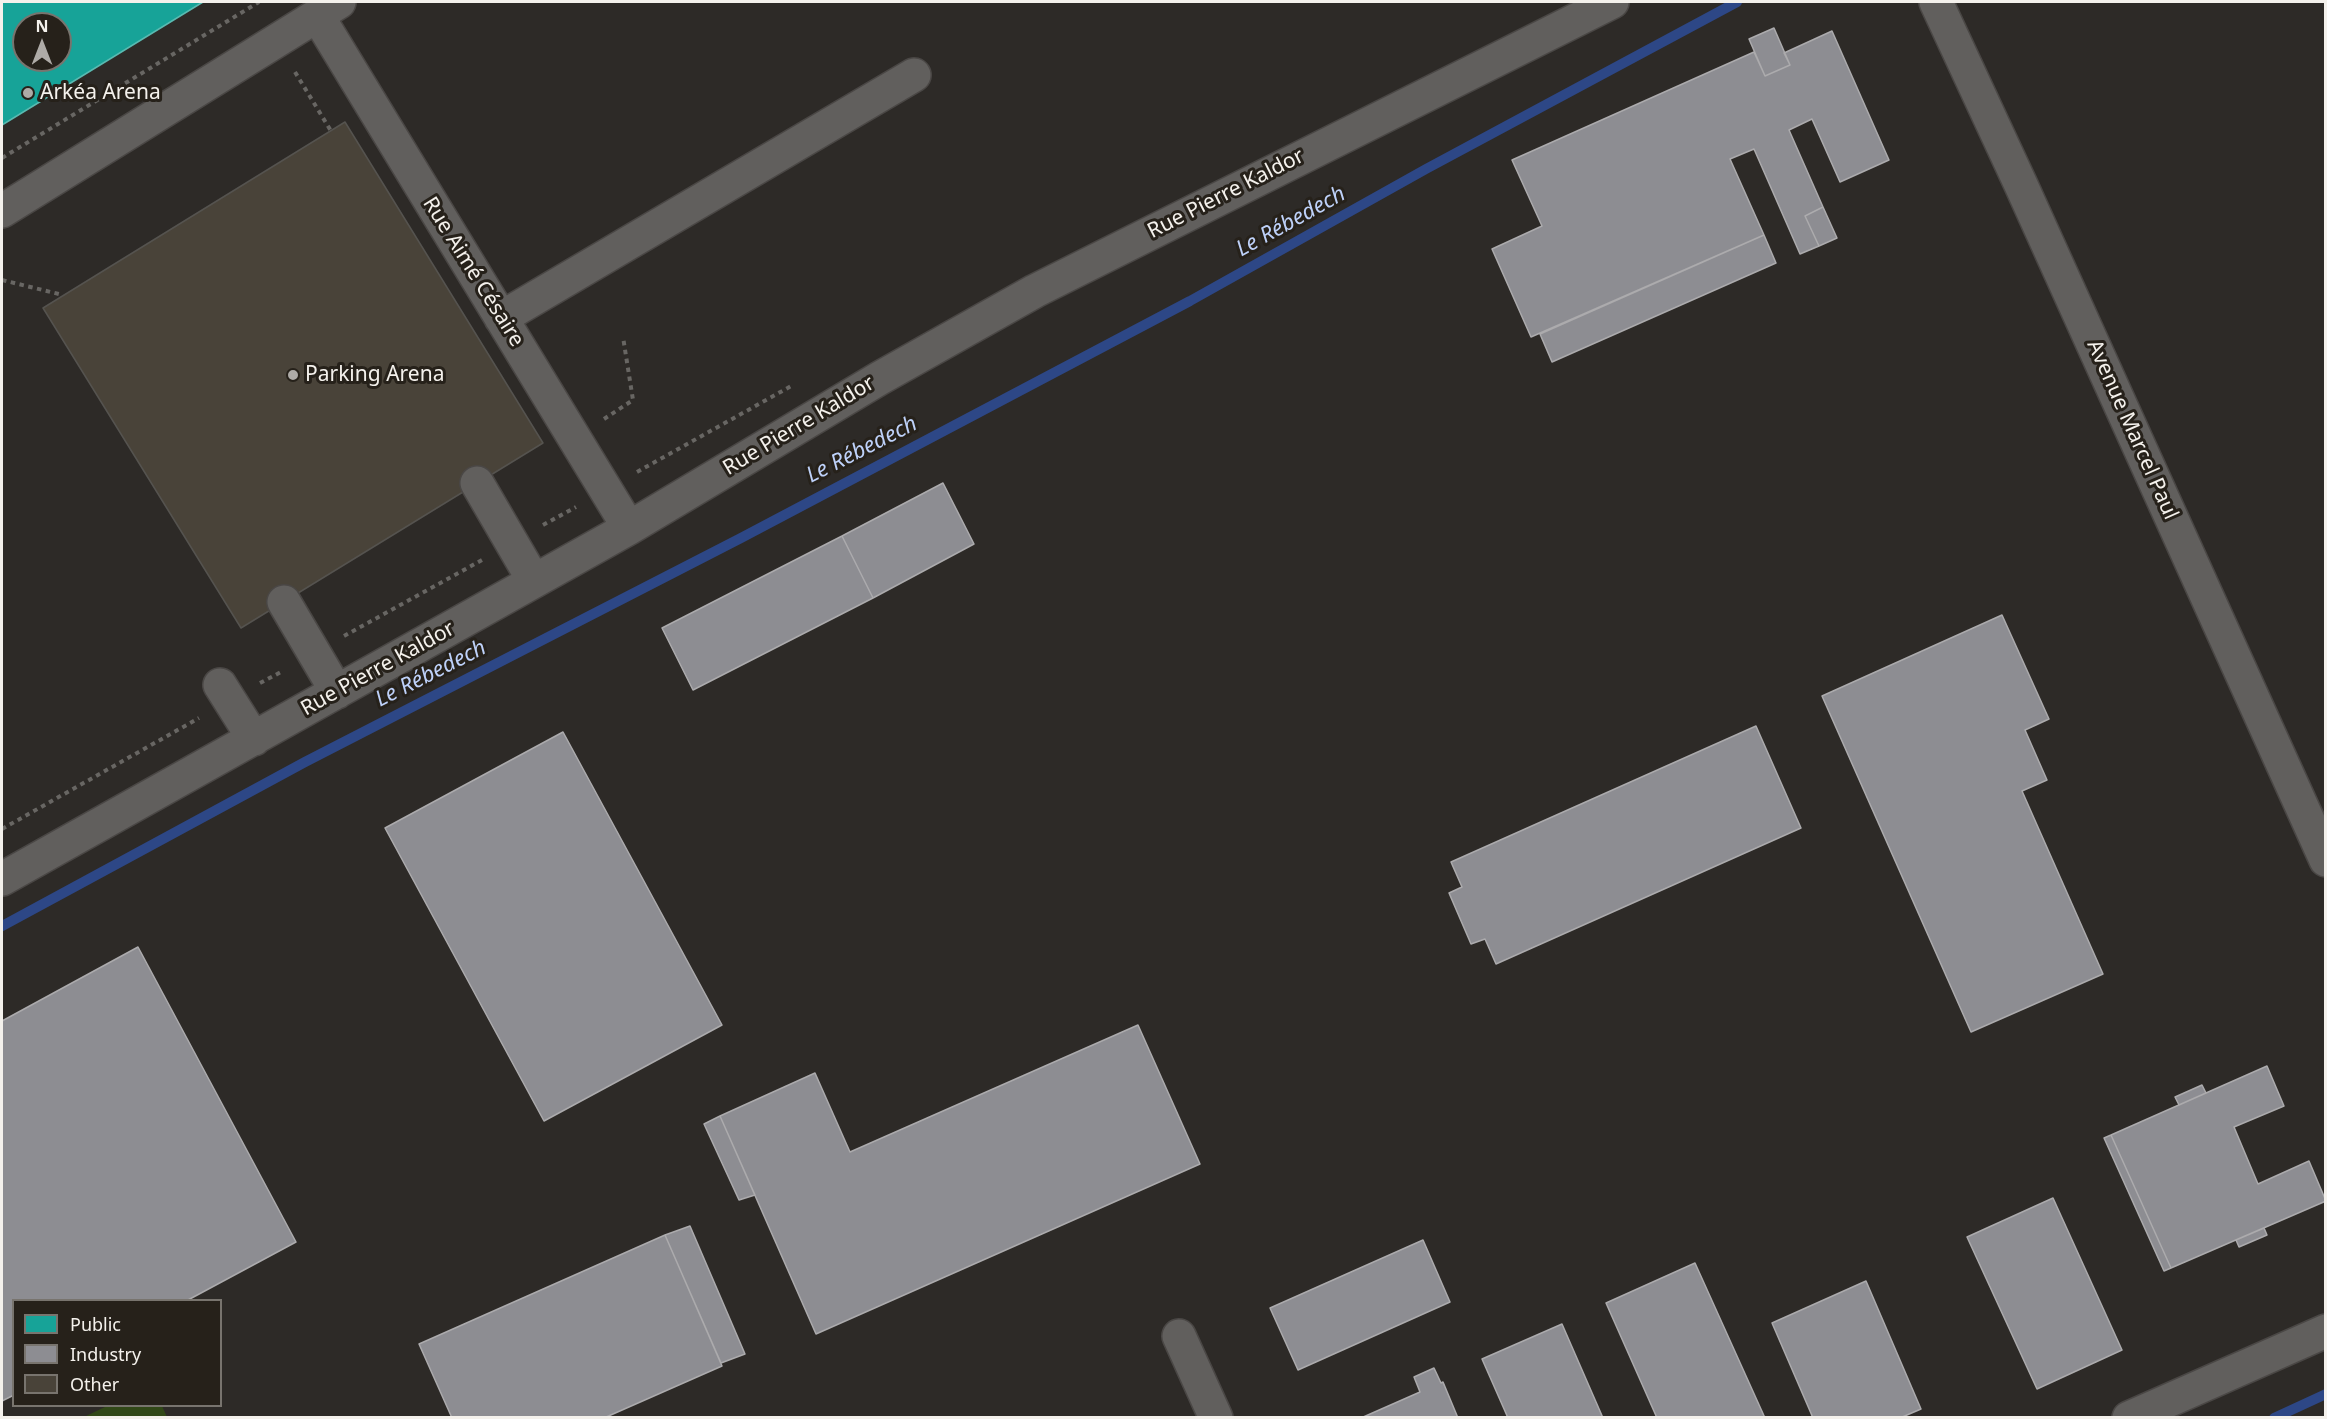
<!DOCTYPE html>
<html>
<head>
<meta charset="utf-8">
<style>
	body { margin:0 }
	#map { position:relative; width:2327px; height:1419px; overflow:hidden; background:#2d2a27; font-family:"Noto Sans",sans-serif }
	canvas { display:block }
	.frame { position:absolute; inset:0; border:3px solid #f4f1ec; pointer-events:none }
	.legend { position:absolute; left:12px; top:1299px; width:210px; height:108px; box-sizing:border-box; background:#26211a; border:2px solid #78746e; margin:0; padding:8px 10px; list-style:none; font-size:18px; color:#f4f1ec }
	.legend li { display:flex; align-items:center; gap:12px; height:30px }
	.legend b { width:30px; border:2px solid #78746e }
	.north { position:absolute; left:12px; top:12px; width:60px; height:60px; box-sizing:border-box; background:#26211a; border:2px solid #78746e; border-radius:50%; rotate:0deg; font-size:16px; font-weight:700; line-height:24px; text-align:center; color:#f4f1ec }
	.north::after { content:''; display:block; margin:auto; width:21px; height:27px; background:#aeaba7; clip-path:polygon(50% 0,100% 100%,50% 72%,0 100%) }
</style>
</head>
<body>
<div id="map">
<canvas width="2327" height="1419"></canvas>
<div class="frame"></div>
<ul class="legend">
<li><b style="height:16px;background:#17a398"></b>Public</li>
<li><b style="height:16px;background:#8d8d92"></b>Industry</li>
<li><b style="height:16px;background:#494339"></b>Other</li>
</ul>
<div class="north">N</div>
</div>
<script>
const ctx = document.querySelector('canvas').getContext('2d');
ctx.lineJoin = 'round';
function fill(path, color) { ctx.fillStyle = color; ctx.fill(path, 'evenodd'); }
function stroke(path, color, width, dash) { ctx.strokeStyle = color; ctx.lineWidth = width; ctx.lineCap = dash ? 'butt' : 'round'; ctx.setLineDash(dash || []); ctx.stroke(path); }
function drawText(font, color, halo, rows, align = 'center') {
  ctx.font = font + ' "Noto Sans",sans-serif'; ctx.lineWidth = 6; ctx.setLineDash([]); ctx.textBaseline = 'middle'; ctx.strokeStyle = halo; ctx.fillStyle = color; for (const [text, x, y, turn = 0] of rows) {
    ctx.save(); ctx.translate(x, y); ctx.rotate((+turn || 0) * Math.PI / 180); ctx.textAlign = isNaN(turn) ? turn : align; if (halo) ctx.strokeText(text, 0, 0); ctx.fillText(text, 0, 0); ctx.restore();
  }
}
const green = new Path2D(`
	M107 1406H162L167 1417H84Z`);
const public = new Path2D(`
	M2 2H203L2 125ZM24 24H60V60H24Z`);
const industry = new Path2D(`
	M1774 28 1790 65 1765 76 1749 39Z
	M1832 31 1889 160 1840 182 1812 119 1789 130 1823 207 1805 216 1819 246 1800 254 1754 149 1730 159 1764 235 1531 337 1492 249 1542 226 1512 160 1754 52 1765 76 1790 65 1784 53Z
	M1823 207 1837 238 1819 246 1805 216Z
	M1764 235 1776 263 1552 362 1540 334Z
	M943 483 974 544 873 598 842 536Z
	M842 536 873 598 693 690 662 628Z
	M2002 615 2049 719 2025 730 2047 780 2022 791 2103 974 1971 1032 1822 696Z
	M1756 726 1801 828 1496 964 1485 939 1471 944 1449 893 1462 887 1451 862Z
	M563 732 722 1025 544 1121 385 828Z
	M138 947 296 1242 188 1300H14V1395L2 1401V1021Z
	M1138 1025 1200 1164 816 1334 720 1116 815 1073 850 1152Z
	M2267 1066 2284 1106 2234 1127 2258 1184 2309 1161 2326 1201 2171 1268 2111 1135Z
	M2202 1085 2206 1093 2179 1105 2175 1097Z
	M720 1116 755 1195 739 1200 704 1124Z
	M2111 1135 2171 1268 2164 1271 2104 1138Z
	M2053 1198 2122 1350 2037 1389 1967 1237Z
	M690 1226 745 1354 721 1363 665 1235Z
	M2264 1228 2267 1235 2239 1247 2236 1240Z
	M665 1235 722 1366 604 1418H452L419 1344Z
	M1423 1240 1450 1302 1298 1370 1270 1308Z
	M1695 1263 1765 1418H1657L1606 1303Z
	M1866 1281 1921 1409 1900 1418H1813L1772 1323Z
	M1562 1324 1603 1418H1508L1482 1359Z
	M1434 1368 1441 1383 1443 1382 1458 1418H1361L1420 1392 1414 1377Z`);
const stream = new Path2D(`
	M2 926 305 762 741 538 1190 301 1426 169 1737 2
	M2274 1418 2326 1394`);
const building = new Path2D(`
	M345 122 543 443 241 628 43 308Z`);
const path = new Path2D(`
	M295 72 331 131
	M2 158 259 2
	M2 280 63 295
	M604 419 633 400 623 337
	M637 472 793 385
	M543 525 576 507
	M344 636 482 560
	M260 683 283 671
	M2 829 199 718`);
const minor = new Path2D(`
	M1936 2 2021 185 2326 860
	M317 15 629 528
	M2 211 339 2
	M501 318 914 75
	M477 483 534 581
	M284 602 337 692
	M220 685 254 739
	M2 879 629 528 880 378 1035 291 1612 2
	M1179 1336 1216 1418
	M2129 1418 2326 1331`);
const markers = [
	[28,93,6,"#aeaba7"],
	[293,375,6,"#aeaba7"]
];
const poiNames = [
	["Arkéa Arena",40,93],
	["Parking Arena",305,375]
];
const streetNames = [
	["Rue Pierre Kaldor",1226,194,-27],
	["Rue Aimé Césaire",473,272,58],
	["Rue Pierre Kaldor",799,426,-31],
	["Avenue Marcel Paul",2132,430,66],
	["Rue Pierre Kaldor",378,669,-29]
];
const waterNames = [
	["Le Rébedech",1291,222,-29],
	["Le Rébedech",862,450,-27],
	["Le Rébedech",431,674,-27]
];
fill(green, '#314817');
fill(public, '#17a398');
stroke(public, '#59bab1', 1.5);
fill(industry, '#8d8d92');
stroke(industry, '#acabad', 1.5);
stroke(stream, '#2d4786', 10);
fill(building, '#494339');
stroke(building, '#55534f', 1.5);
stroke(minor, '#4a4745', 36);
stroke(path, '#686663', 4, [4.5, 4.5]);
stroke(minor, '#615f5d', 33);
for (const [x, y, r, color] of markers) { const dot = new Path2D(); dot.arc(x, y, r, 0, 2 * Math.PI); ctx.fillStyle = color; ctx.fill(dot); stroke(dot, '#26211a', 2); }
drawText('21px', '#f4f1ec', '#26211a', poiNames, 'left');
drawText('21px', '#f4f1ec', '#26211a', streetNames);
drawText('italic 22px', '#bed1f9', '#26211a', waterNames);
</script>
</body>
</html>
